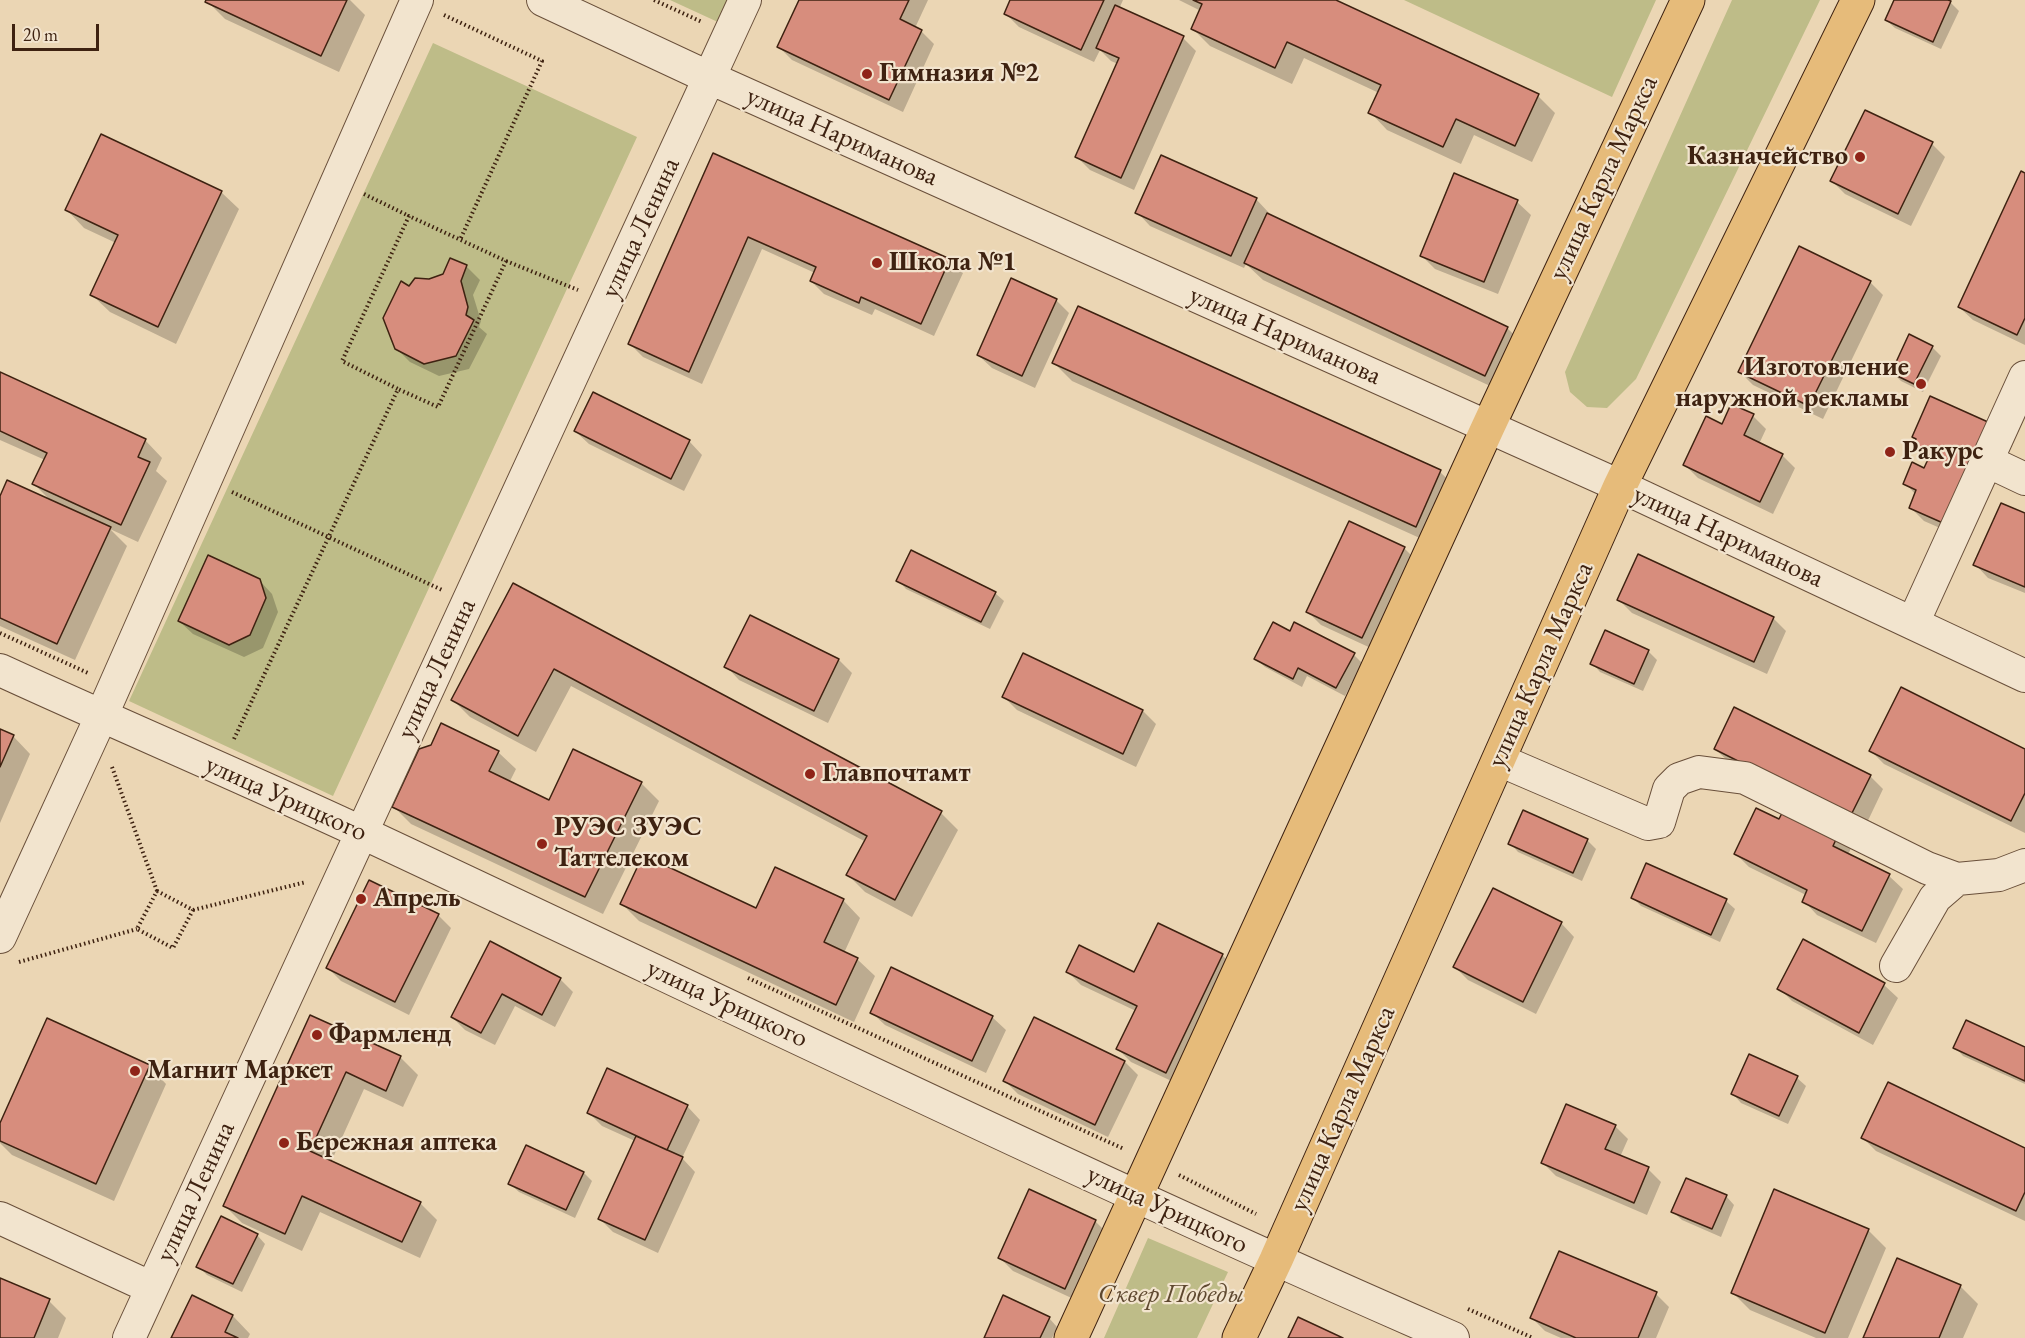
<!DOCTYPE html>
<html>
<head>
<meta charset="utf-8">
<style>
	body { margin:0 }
	#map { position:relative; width:2025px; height:1338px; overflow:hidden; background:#ebd6b4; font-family:"EB Garamond",serif }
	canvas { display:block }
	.scale { position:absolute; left:12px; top:24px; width:87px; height:27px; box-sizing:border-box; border:3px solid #3e2211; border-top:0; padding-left:8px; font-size:18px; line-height:21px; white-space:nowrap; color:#3e2211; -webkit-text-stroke:4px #f2e4ce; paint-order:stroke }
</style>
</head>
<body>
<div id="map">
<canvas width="2025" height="1338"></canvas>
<div class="scale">20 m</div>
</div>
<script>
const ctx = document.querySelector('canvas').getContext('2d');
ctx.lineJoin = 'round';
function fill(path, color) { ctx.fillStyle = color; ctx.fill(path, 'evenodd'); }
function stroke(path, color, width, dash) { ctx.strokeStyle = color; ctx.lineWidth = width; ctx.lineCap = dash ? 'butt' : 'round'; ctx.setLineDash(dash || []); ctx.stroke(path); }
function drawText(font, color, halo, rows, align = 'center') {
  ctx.font = font + ' "EB Garamond",serif'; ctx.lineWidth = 4.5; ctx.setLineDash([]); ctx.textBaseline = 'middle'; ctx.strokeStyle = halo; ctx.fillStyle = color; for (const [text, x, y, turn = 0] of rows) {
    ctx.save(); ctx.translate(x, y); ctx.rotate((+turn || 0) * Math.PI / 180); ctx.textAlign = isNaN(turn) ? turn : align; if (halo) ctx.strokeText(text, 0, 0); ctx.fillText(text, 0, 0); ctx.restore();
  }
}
const green = new Path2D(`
	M670 0H730L720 23Z
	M1404 0H1656L1612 97Z
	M1732 0H1820L1636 379 1607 408 1587 407 1570 392 1565 372Z
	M433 43 637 137 333 796 129 701Z
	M1148 1238 1228 1272 1197 1338H1104Z`);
const shadow = new Path2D(`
	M208 0H350L365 15 339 72 225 19 207 1Z
	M801 0H928L915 28 921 31 934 44 903 112 792 60 779 47Z
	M1012 0H1123L1119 9 1183 38 1196 51 1134 190 1090 170 1077 157 1118 64 1111 61 1100 50 1094 62 1019 27 1006 14Z
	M1179 0H1332L1538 96 1555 113 1532 162 1474 135 1461 164 1387 130 1370 112 1379 93 1304 58 1292 84 1210 46 1193 29 1201 11Z
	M1895 0H1945L1950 2 1959 11 1941 49 1895 28 1886 20Z
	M1932 144 1945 157 1911 226 1845 194 1832 181Z
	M714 155 950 260 963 273 934 336 875 309 872 315 824 294 811 281 815 273 762 249 702 384 643 357 630 344Z
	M1455 175 1517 202 1531 215 1498 294 1435 269 1422 256Z
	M2025 175V345L1973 320 1959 307Z
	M221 192 239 209 176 344 110 312 92 295 116 243 84 228 67 210Z
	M1256 199 1269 213 1268 216 1507 328 1525 345 1503 392 1263 280 1246 264 1244 268 1150 226 1137 212Z
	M451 260 466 266 480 280 473 295 481 321 479 327 487 334 469 369 439 376 410 362 396 348 409 288 444 276Z
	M1870 282 1883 295 1823 419 1753 385 1740 372Z
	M1056 300 1069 313 1035 388 992 368 978 355Z
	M1932 347 1941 356 1923 392 1901 381 1892 372Z
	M1054 363 1440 472 1458 489 1433 544 1072 381Z
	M0 373 145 440 162 458 156 471 167 481 138 542 110 529 127 546 75 660 0 626V500L52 502 34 484 45 460 0 440Z
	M1931 398 1956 535 1924 521 1910 507 1916 495 1905 483 1925 470 1929 461 1914 447Z
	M1732 406 1753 416 1766 429 1759 444 1782 455 1795 468 1773 514 1698 478 1685 465 1722 426Z
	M575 431 689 441 702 455 684 491 589 444Z
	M2025 515V593L1988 578 1975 564Z
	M1404 548 1417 561 1375 650 1321 625 1308 612Z
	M259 580 272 594 278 612 263 648 244 657 193 634 179 621Z
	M898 580 995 593 1004 601 990 629 906 589Z
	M513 585 941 813 958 830 912 917 865 892 848 875 866 842 571 686 536 752 470 717 453 700Z
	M1619 600 1773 618 1786 631 1767 674 1632 613Z
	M750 617 839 660 852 673 828 723 739 680 726 666Z
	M1290 633 1354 655 1362 663 1345 696 1307 676 1302 687 1265 667 1256 659Z
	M1648 651 1657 660 1643 691 1600 672 1592 663Z
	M1023 655 1143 711 1156 724 1136 767 1017 710 1004 697Z
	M0 731 13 736 30 754 0 823Z
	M1715 749 1870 776 1883 789 1864 829 1729 762Z
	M2025 750V833L1884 764 1871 751Z
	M574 751 641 783 659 801 603 914 411 824 394 807 498 752 516 769 509 783 549 802Z
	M1786 809 1851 848 1848 855 1889 876 1903 889 1876 943 1817 915 1804 901 1806 895 1749 867 1736 854 1779 821Z
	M1587 840 1596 849 1582 881 1518 852 1510 843Z
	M1632 897 1726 901 1735 909 1720 942 1641 906Z
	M843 900 860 918 844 953 857 959 875 976 854 1022 639 921 622 904 757 910Z
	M438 915 451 928 409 1015 341 981 328 968Z
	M1561 923 1574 937 1536 1014 1468 980 1455 967Z
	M1804 941 1884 985 1898 998 1873 1045 1792 1001 1779 988Z
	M491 943 560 979 573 992 555 1027 515 1006 495 1045 465 1030 452 1017Z
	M1222 955 1235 968 1180 1085 1131 1062 1118 1049 1136 1011 1081 985 1068 972 1135 974Z
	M871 1012 992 1017 1006 1030 986 1073 885 1025Z
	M311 1017 401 1058 418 1075 403 1107 364 1089 331 1162 420 1203 437 1220 420 1258 320 1212 302 1251 242 1223 224 1205Z
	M1034 1019 1125 1062 1138 1075 1108 1137 1018 1094 1005 1081Z
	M1955 1047 2025 1048V1084L1963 1056Z
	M149 1066 166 1084 114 1201 12 1155 0 1143V1126Z
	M1797 1078 1806 1086 1788 1124 1741 1103 1733 1094Z
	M687 1106 700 1120 682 1158 695 1172 658 1253 613 1232 600 1219 635 1141 602 1126 588 1112Z
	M1615 1126 1628 1139 1620 1157 1648 1169 1661 1182 1647 1215 1556 1176 1543 1163Z
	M1863 1138 2025 1149V1221L1876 1151Z
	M584 1173 592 1181 575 1218 519 1192 510 1184Z
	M1030 1191 1095 1221 1109 1235 1078 1301 1013 1271 1000 1258Z
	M1726 1196 1734 1205 1721 1237 1682 1220 1673 1212Z
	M1868 1230 1886 1248 1848 1338H1816L1750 1310 1732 1292Z
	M257 1235 265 1244 242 1292 207 1275 198 1266Z
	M1898 1260 1960 1286 1978 1304 1963 1338H1865Z
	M0 1280 49 1301 66 1318 58 1338H0Z
	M1656 1294 1669 1307 1656 1338H1561L1545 1331 1532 1318Z
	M193 1297 233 1316 250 1334 248 1338H173Z
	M1049 1318 1057 1327 1052 1338H985Z`);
const building = new Path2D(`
	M206 0H347L321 56 205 2Z
	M799 0H909L900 19 922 30 889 100 777 47Z
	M1010 0H1104L1081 50 1004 14Z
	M1193 0H1336L1539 94 1515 146 1456 119 1443 147 1368 113 1381 85 1287 42 1275 68 1191 29 1202 4Z
	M1894 0H1948L1951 1 1933 42 1885 20Z
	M1115 5 1184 36 1121 178 1075 157 1119 58 1096 48Z
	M1865 110 1933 142 1898 214 1830 181Z
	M101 134 222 191 158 327 90 295 118 235 65 210Z
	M713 153 950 259 921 324 861 297 859 303 810 281 816 267 748 237 689 372 628 344Z
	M1161 155 1257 198 1231 256 1135 213Z
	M2021 171 2025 173V318L2017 335 1958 307Z
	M1454 173 1518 200 1484 282 1420 256Z
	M1267 213 1508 327 1485 376 1244 263Z
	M1799 246 1871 281 1809 406 1738 372Z
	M450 258 467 265 461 281 468 307 466 315 474 320 456 356 424 364 395 349 383 318 401 281 409 286 415 278 429 279 443 274Z
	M1011 278 1057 299 1022 376 977 355Z
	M1078 306 1441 470 1416 527 1052 363Z
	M1909 334 1933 346 1914 384 1891 373Z
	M0 372 146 439 138 457 150 462 121 525 32 484 47 453 0 431Z
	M593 392 690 440 671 479 574 431Z
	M1930 396 1988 422 1943 523 1909 508 1916 490 1903 484 1912 462 1924 468 1930 455 1913 447 1916 439 1912 437Z
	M1731 404 1754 414 1744 435 1783 454 1760 502 1683 465 1706 416 1722 424Z
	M7 480 111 527 57 644 0 618V496Z
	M2001 503 2025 513V587L1973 565Z
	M1349 521 1405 547 1362 638 1306 612Z
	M911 550 996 592 981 622 896 581Z
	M1638 554 1774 617 1754 662 1617 600Z
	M208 555 260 579 266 598 250 635 229 645 178 621Z
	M513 583 942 811 895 900 846 875 867 836 554 669 518 736 451 700Z
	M750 615 839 659 814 711 724 667Z
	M1273 622 1290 631 1294 622 1355 653 1336 688 1298 668 1293 679 1254 659Z
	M1605 630 1649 650 1634 684 1590 664Z
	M1023 653 1143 710 1123 754 1002 697Z
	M1901 687 2025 749V793L2011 821 1869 751Z
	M1734 707 1871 775 1850 817 1714 749Z
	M441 723 499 751 489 771 549 800 573 749 642 782 585 897 392 807 419 749 431 745Z
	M0 729 14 735 0 767Z
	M1785 807 1839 833 1833 846 1890 874 1862 931 1802 902 1807 890 1734 854 1756 808 1779 819Z
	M1523 810 1588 839 1573 873 1508 844Z
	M643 855 756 908 775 867 844 899 824 942 858 958 836 1005 620 904Z
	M1646 863 1727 899 1711 935 1631 898Z
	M369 880 439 914 395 1002 326 968Z
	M1493 888 1562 922 1523 1002 1453 967Z
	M1158 923 1223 954 1166 1073 1116 1049 1137 1006 1066 972 1079 945 1134 972Z
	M1803 939 1885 983 1859 1033 1777 989Z
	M490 941 561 978 542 1015 502 994 481 1033 451 1017Z
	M891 967 993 1016 972 1061 870 1013Z
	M310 1015 401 1056 386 1091 346 1072 310 1151 421 1202 402 1242 302 1196 285 1234 223 1206Z
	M1034 1017 1125 1061 1095 1125 1003 1081Z
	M47 1018 150 1065 96 1184 0 1141V1123Z
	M1966 1020 2025 1047V1081L1953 1048Z
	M1749 1054 1798 1076 1779 1116 1731 1094Z
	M607 1068 688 1105 667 1150 587 1113Z
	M1888 1082 2025 1148V1192L2016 1211 1861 1138Z
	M1566 1104 1616 1125 1605 1149 1649 1167 1634 1203 1541 1163Z
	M636 1136 683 1157 645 1240 598 1219Z
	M526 1145 584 1172 566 1210 508 1184Z
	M1686 1178 1727 1195 1712 1229 1671 1212Z
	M1029 1189 1096 1220 1065 1289 998 1258Z
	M1774 1189 1869 1229 1825 1333 1731 1293Z
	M221 1216 258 1234 233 1284 196 1267Z
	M1559 1251 1657 1292 1638 1338H1576L1530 1318Z
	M1897 1258 1961 1285 1939 1338H1863Z
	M0 1278 50 1299 34 1338H0Z
	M192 1295 233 1315 225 1332 238 1338H171Z
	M1003 1295 1050 1317 1040 1338H984Z
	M1298 1317 1343 1338H1288Z`);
const path = new Path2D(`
	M654 0 702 22
	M444 15 542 61 460 240
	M364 194 409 216
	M506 261 578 290
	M232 492 442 590
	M0 633 88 673
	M234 739 398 389 342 361 409 216 506 261 438 407 398 389
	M112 767 157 891
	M157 891 193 910 173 948 137 929Z
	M193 910 306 882
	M19 962 137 929
	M748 978 1124 1149
	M1179 1175 1256 1214
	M1468 1309 1533 1338`);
const minor = new Path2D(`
	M543 0 710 78 1620 486 2025 676
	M1987 461 2025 479
	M1913 623 2025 377
	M0 670C122 726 245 778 367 835 728 1004 1087 1179 1453 1338
	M1499 760 1648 824 1659 822 1669 789 1679 779 1699 772 1745 778 1927 868 1957 879
	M0 937 101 717 417 0
	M1896 966 1935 898 1957 879 1999 875 2025 865
	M0 1218 152 1288
	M129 1338 745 0`);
const major = new Path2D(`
	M1071 1338 1488 427 1688 0
	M1239 1338 1276 1260 1620 486 1858 0`);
const markers = [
	[867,74,6,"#8f2418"],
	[1860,157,6,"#8f2418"],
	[877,263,6,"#8f2418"],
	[1921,384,6,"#8f2418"],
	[1890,452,6,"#8f2418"],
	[810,774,6,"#8f2418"],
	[542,844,6,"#8f2418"],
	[361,899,6,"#8f2418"],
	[317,1035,6,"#8f2418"],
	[135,1071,6,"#8f2418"],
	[284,1143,6,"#8f2418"]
];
const poiNames = [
	["Гимназия №2",879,74],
	["Казначейство",1848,157,"right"],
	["Школа №1",889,263],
	["Изготовление",1909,368,"right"],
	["наружной рекламы",1909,399,"right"],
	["Ракурс",1902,452],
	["Главпочтамт",822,774],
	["РУЭС ЗУЭС",554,828],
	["Таттелеком",554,859],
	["Апрель",373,899],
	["Фармленд",329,1035],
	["Магнит Маркет",147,1071],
	["Бережная аптека",296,1143]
];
const streetNames = [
	["улица Нариманова",842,137,24],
	["улица Карла Маркса",1604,178,-65],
	["улица Ленина",641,228,-65],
	["улица Нариманова",1285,336,24],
	["улица Нариманова",1728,537,25],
	["улица Карла Маркса",1541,665,-66],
	["улица Ленина",437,669,-65],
	["улица Урицкого",286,799,24],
	["улица Урицкого",727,1004,25],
	["улица Карла Маркса",1343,1109,-66],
	["улица Ленина",196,1192,-65],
	["улица Урицкого",1167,1210,25]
];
const parkNames = [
	["Сквер Победы",1171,1295]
];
fill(green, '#bebc88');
fill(shadow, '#0003');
fill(building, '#d78d7d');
stroke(building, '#3e2211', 1.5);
stroke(minor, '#694f3a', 34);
stroke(major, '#3e2211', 35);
stroke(path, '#3e2211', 4, [1.5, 3]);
stroke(minor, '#f2e4ce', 32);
stroke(major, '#e6bb7a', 33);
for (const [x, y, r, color] of markers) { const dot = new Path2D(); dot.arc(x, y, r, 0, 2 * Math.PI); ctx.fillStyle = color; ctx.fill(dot); stroke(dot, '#f2e4ce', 2); }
drawText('bold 27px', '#3e2211', '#f2e4ce', poiNames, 'left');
drawText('27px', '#3e2211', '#f2e4ce', streetNames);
drawText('italic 27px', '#5e482f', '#f2e4ce', parkNames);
</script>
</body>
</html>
